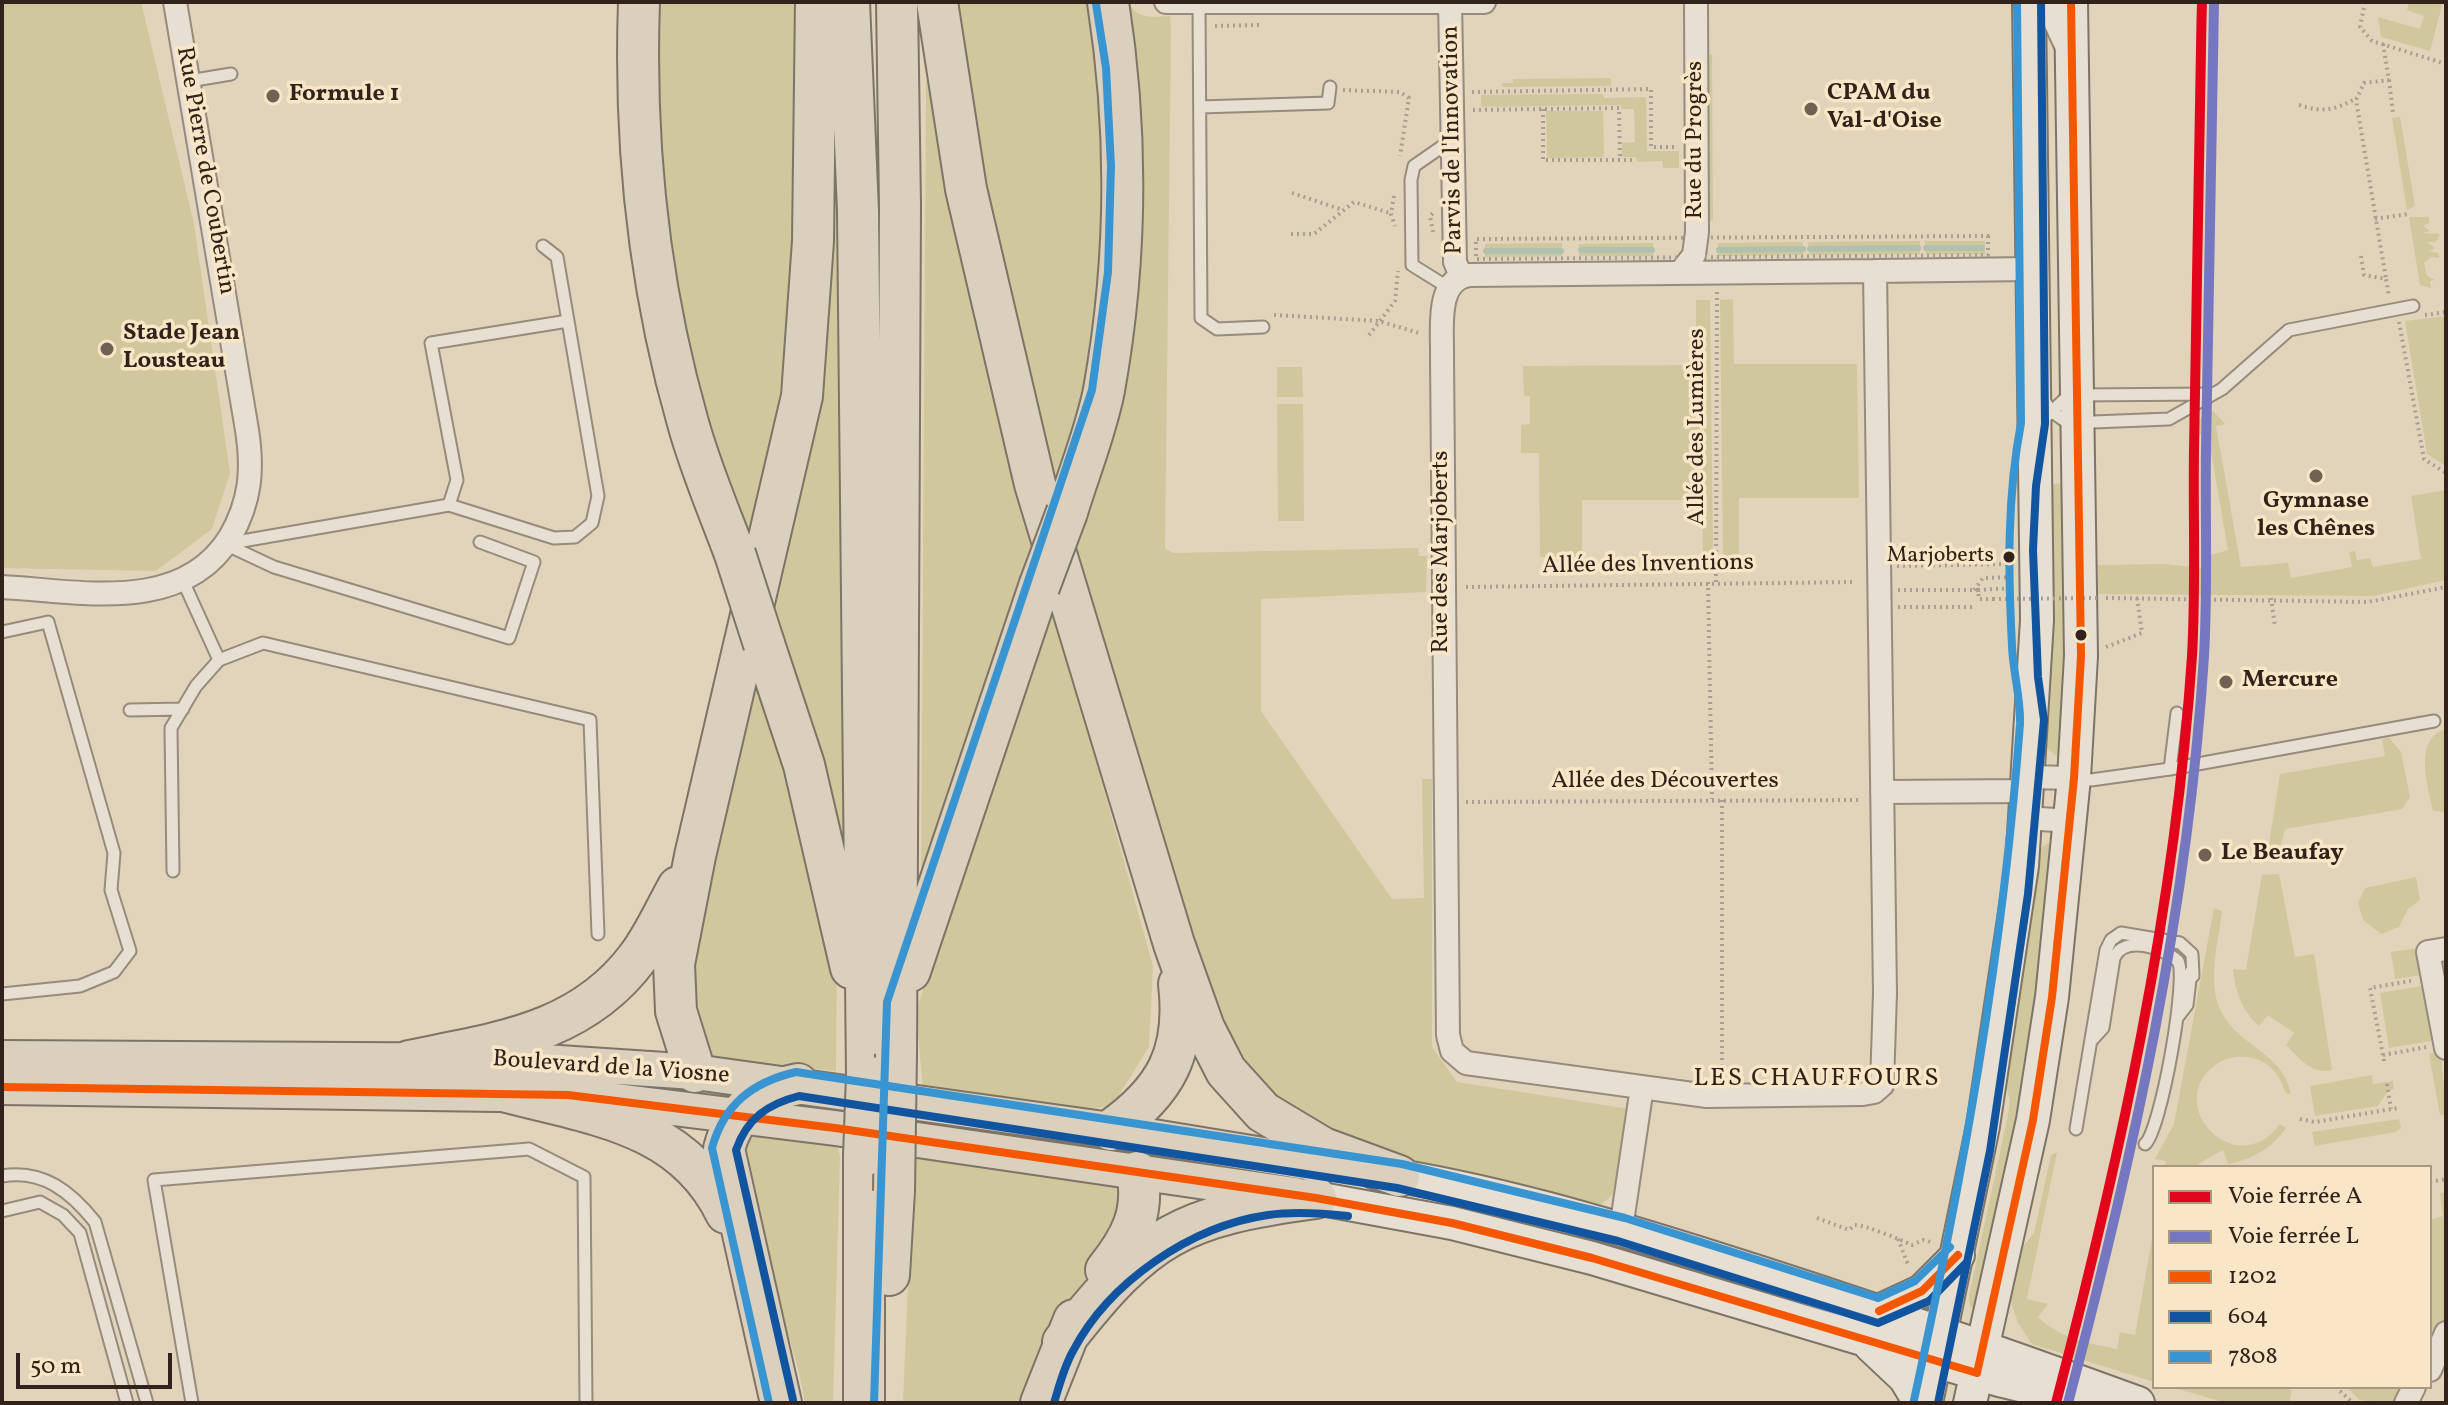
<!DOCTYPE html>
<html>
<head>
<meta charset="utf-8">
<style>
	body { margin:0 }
	#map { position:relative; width:2448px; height:1405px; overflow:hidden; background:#e2d4ba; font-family:Vollkorn,serif }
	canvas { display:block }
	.frame { position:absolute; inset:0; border:4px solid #31231c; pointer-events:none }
	.legend { position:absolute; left:2152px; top:1165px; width:280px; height:224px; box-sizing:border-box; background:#f8e6c6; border:2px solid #a89882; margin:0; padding:10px 14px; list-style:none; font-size:24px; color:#31231c }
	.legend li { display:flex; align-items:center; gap:16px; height:40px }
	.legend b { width:40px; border:2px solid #a89882 }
	.scale { position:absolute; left:16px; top:1353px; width:156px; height:36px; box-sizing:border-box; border:4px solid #31231c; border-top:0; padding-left:10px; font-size:24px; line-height:28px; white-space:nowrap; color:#31231c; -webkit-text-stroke:6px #f8e6c6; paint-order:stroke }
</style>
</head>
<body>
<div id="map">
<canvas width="2448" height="1405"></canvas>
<div class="frame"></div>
<ul class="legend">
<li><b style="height:10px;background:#e3051c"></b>Voie ferrée A</li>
<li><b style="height:10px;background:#7577c0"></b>Voie ferrée L</li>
<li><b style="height:10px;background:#f55701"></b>1202</li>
<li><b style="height:10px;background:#1154a0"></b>604</li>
<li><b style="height:10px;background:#3995d2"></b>7808</li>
</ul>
<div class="scale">50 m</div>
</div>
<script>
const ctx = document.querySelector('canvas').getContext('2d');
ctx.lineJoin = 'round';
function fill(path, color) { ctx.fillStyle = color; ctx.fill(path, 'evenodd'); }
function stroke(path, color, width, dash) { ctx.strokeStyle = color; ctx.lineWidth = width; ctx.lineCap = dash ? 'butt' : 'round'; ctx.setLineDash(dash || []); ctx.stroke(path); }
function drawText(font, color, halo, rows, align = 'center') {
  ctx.font = font + ' Vollkorn,serif'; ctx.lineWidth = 7; ctx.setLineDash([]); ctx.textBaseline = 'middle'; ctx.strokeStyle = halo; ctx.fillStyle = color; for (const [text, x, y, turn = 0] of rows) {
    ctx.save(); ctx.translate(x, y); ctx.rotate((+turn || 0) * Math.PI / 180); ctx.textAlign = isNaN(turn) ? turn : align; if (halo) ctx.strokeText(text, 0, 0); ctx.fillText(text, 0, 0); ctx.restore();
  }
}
const green = new Path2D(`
	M2 2H141L194 224 230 473 212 529 156 571 2 568Z
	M651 2H795L798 124 786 360 748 553 703 426 666 271Z
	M948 2H1087L1096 47 1105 272 1086 419 1055 504 1010 340Z
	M1128 2C1138 20 1152 17 1170 16L1171 28 1165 548 1173 553 1418 548 1419 556H1427L1426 592 1261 599V711L1392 899 1424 898 1422 779H1432V1047L1457 1082 1630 1109 1615 1192 1600 1206 1376 1152 1292 1121 1222 1049 1070 542 1089 490Z
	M2409 2H2443L2430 51 2381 37 2378 17 2420 29 2424 16 2407 10Z
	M836 54 855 938 767 603Z
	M1712 54 1713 221 1705 220 1704 55Z
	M1611 78V86L1502 87V83H1513V79Z
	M926 79 1039 543 921 888Z
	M1603 94 1604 98 1646 97 1647 151H1679V168H1663L1662 161 1637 162 1636 157H1622V143L1635 142 1634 109H1622L1621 105 1481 107V95Z
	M1546 111H1603L1604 157 1547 158Z
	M2400 117 2415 206 2407 210 2392 118Z
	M2409 217H2429V223L2423 226 2430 231 2422 233 2440 234 2436 242H2427L2435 248 2429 251 2438 253 2439 258 2431 257 2424 263 2427 276 2435 280 2430 281 2431 288 2420 285Z
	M1920 241V254L1809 255 1808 242Z
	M1925 241H1985V254H1926Z
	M1803 242V255L1718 256V243Z
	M1562 243V256L1485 257V244Z
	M1653 243V256H1579V244Z
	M1733 299 1734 364H1857L1859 498H1739V557H1723L1720 300Z
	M1696 300H1710L1713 556H1703L1702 500H1582V557H1540L1539 453H1521V425L1530 424V396H1524L1523 366 1696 365Z
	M2446 316V465H2444L2427 454 2405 321Z
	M1277 367H1302L1303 397H1277Z
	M1277 404H1303L1304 521H1278Z
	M2213 411 2225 424 2216 426 2241 567 2288 563 2291 578 2352 567 2349 552 2355 551 2357 560 2370 558 2373 567 2421 559 2411 496 2446 490V580L2373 596 2098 594V565L2165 564 2209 569 2211 555 2228 550 2208 434 2194 435C2192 422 2203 416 2213 411Z
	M2059 483 2067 496 2063 751 2056 756 2043 744 2051 485Z
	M1052 603 1153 966 1149 1047 1112 1106 1073 1112 923 1089 916 1011Z
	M748 661 814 855 837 946 836 1071 700 1058 684 953Z
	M2445 729 2446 812 2433 811C2428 786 2413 740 2445 729Z
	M2389 738 2401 752 2410 797 2402 809 2285 829 2279 852 2267 857 2280 774 2385 756 2382 739Z
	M2048 843 2056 845 2028 1079 1976 1309 1970 1307 1969 1296 2008 1115 2010 1100 2005 1083 2016 1024 2036 852Z
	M2279 874 2295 957 2314 954 2332 1070C2311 1075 2300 1058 2286 1045L2294 1033 2268 1015 2259 1026C2242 1011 2235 991 2233 969L2246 970 2262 875Z
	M2416 877 2420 900 2408 909 2399 927 2381 934 2363 920 2358 903 2365 888Z
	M2214 908 2222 911C2219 937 2211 966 2215 992 2223 1045 2283 1047 2291 1094L2286 1093C2280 1075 2269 1060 2248 1057 2236 1055 2223 1059 2214 1066 2163 1106 2237 1183 2280 1124L2286 1128C2271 1149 2253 1159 2228 1164L2223 1150 2193 1167H2165L2166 1161 2155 1159 2174 1124Z
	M2418 948 2422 975 2395 979 2391 952Z
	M2428 985 2437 1040 2389 1048 2380 993Z
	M2441 1052 2446 1114 2440 1115 2429 1054Z
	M2372 1075 2373 1084 2393 1081 2394 1089 2388 1091 2378 1106 2315 1116 2310 1086Z
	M2399 1119 2401 1128 2395 1132 2315 1146 2312 1132Z
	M754 1134 835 1139 840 1156 833 1403H805C793 1317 737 1229 747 1140Z
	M914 1148 1129 1182 1109 1252 1055 1331 1026 1403H903Z
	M2057 1152 2027 1299 2048 1304 2038 1317C2061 1339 2087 1343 2117 1349L2120 1332 2135 1335 2154 1228V1382L2032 1344 2018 1323 2011 1302 2020 1250 2034 1233 2051 1155Z
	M2446 1192V1319L2440 1335 2430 1327V1220L2443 1216 2440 1193Z
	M2172 1387H2286L2292 1391 2289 1403H2226Z
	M2347 1387H2408L2397 1403 2359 1400Z`);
const stream = new Path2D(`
	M1926 248H1982
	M1810 249 1918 248
	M1581 250H1652
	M1719 250 1803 249
	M1486 251H1561`);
const path = new Path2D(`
	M2365 2 2360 27 2372 41 2446 64
	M1215 26 1260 25
	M2383 44 2389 80 2364 83 2356 100 2386 279
	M2389 80 2393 113
	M1343 90 1400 92 1409 98 1400 156
	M1472 92 1651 89V147H1678
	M2299 105C2323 113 2335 110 2357 98
	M1543 109V160H1636
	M1473 110 1619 108 1620 160
	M1292 193 1343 210
	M1394 196 1391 214 1395 226
	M2375 219 2408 214
	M1433 232 1430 216 1434 212
	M1291 234H1314L1354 202 1390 213
	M1988 236V255L1476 259V239Z
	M2361 256 2364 275 2386 279 2389 297
	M1274 315 1379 321 1422 334
	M2425 315 2446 312
	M2399 322 2424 459 2446 473
	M1369 335 1395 301 1398 271
	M1897 566 2013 564
	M1708 582 1712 799
	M1716 582 1717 291
	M1466 587 1854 582
	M1898 590H1978L1979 599H1993
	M1974 590 1983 578 2013 577
	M1978 590 2013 588
	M2106 598 2368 602 2446 587
	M2271 598 2275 626
	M1898 607H1975
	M2106 647 2142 633 2137 598
	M1722 800V1078
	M1466 802 1862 800
	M2383 1055 2370 988 2411 981
	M2384 1061 2383 1055 2427 1047
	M2387 1084 2391 1109
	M2300 1119 2315 1122 2398 1108
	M2430 1182 2446 1179
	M1817 1218 1849 1230 1855 1225C1866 1225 1901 1240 1912 1245L1923 1240 1934 1243
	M1898 1239 1909 1267
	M2340 1391 2353 1403`);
const lane = new Path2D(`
	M1199 4 1201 318 1217 329 1263 327
	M189 81 231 74
	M1200 107 1328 103 1330 87
	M543 246 557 257 568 321
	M1449 288 1412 265 1411 180 1414 166 1453 139
	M2044 400 2051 411 2068 423 2169 419 2222 389 2289 330 2413 306
	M2048 415 2067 397 2076 395 2211 394
	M449 505 457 480 431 343 568 321 598 496 592 523 575 537 554 538 449 505 225 544 274 567 509 638 534 562 480 542
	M183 581 219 660 263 643 590 720 598 934
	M2 632 48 622 114 853 111 890 130 951 114 972 80 986 2 994
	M130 710 183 709
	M2170 769 2177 713
	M2075 778 2091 780 2170 769 2434 721
	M173 871 171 728 196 686 219 660
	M2177 1018 2187 1005 2191 971
	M2091 1041 2103 1028 2114 958C2124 935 2163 947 2178 961 2188 978 2161 1130 2145 1144
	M2076 1129 2106 950 2111 940 2121 933 2180 943 2192 954 2193 976
	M2 1176C43 1169 71 1192 95 1222L147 1403
	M2 1211 40 1202 63 1215 80 1233 127 1403
	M192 1403 154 1180 529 1149 584 1177 586 1403`);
const street = new Path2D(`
	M1166 2H1484
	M1450 2 1455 262 1461 276
	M2040 2 2050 11 2068 50
	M1875 271 1885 993 1882 1085 1874 1092 1863 1094 1707 1096 1466 1063 1452 1051 1448 1035 1442 358C1443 332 1434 279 1470 275Z
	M1875 271 2030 269
	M1680 273 1694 255 1697 232 1696 2
	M2 587C79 591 182 615 230 537 251 501 253 469 247 430L175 2
	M2028 777 2074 778
	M1882 792 2027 791
	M2025 818 2071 821
	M2446 949 2428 952 2446 1048
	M1621 1229 1642 1087
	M2430 1370 2446 1333
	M2406 1403 2414 1387`);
const secondary = new Path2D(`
	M1374 1172C1490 1189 1603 1223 1714 1258 1857 1303 1998 1352 2138 1403
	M1316 1198 1452 1223 1592 1258 1999 1380 2074 1398
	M1879 1311 1922 1291 1958 1255
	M1870 1345 1905 1378 1920 1403
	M1926 1403 1983 1126 2022 866 2037 620 2029 2
	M1970 1403 2033 1120 2052 997 2074 778 2081 656 2071 2`);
const primary = new Path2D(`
	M2 1058 529 1061 695 1072 1111 1130 1324 1165
	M2 1087 568 1095 835 1128 1295 1195`);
const highway = new Path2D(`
	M639 2C634 143 649 287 688 423 700 467 719 511 735 554
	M849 2 858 211 867 1076
	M937 2 966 189 1035 484 1174 944 1204 1028 1226 1071 1263 1112 1323 1148 1399 1176
	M1067 512C1079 472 1096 431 1104 390 1127 262 1128 130 1108 2
	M764 644 804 765 851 968
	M910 971 1039 587
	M896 1054 900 205 897 2
	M409 1061C496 1043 581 1034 638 957 654 936 665 910 678 887
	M695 1072 676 1011 674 964 695 856 802 396 813 241 816 2
	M507 1092C594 1115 683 1124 726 1213
	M1111 1130C1166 1091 1187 1052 1179 984
	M864 1156V1403
	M1106 1270C1131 1239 1145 1212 1137 1172
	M889 1275 894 1191
	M1063 1342C1147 1234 1181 1216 1316 1198
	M781 1403 724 1149C734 1110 759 1092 798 1084
	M1041 1403 1074 1320`);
const pathBridge = new Path2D(`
	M1993 599 2100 598`);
const highwayBridge = new Path2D(`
	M735 554 764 644
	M1039 587 1067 512
	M864 1156 867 1076
	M894 1191 896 1054`);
const bus1 = new Path2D(`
	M2 1087 568 1095 835 1128 1316 1198 1452 1223 1592 1258 1977 1373
	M1879 1311 1922 1291 1958 1255
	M1977 1373 2033 1120 2052 997 2074 778 2081 656 2071 2`);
const bus2 = new Path2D(`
	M793 1400 736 1150C747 1118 768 1104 799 1096L1397 1188 1618 1241 1878 1323 1929 1301 1966 1263
	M1054 1403C1059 1386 1064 1367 1073 1351 1109 1282 1191 1226 1268 1215 1295 1211 1321 1213 1348 1216
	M1938 1403 1990 1151 2028 894 2044 720 2038 677 2033 550 2036 486 2045 424 2041 2`);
const bus3 = new Path2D(`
	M1914 1400C1963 1177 2003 953 2020 724 2021 699 2013 672 2012 646 2008 571 2007 497 2021 423L2017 2
	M769 1403 712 1148C724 1104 753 1082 796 1072L1402 1164 1625 1218 1878 1298 1915 1281 1950 1247
	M874 1403 887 1002 1092 390 1108 272 1111 166 1106 68 1096 4`);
const rail1 = new Path2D(`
	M2056 1403C2120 1158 2175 910 2192 656 2196 587 2193 518 2194 450 2196 300 2198 151 2202 2`);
const rail2 = new Path2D(`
	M2068 1403C2133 1158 2188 910 2204 656 2208 587 2205 519 2206 450 2208 301 2210 152 2214 2`);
const markers = [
	[273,96,8,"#6f6153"],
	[1811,109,8,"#6f6153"],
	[107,349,8,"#6f6153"],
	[2316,476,8,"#6f6153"],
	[2009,557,7,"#31231c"],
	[2081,635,7,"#31231c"],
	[2226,682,8,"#6f6153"],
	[2205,855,8,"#6f6153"]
];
const busNames = [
	["Marjoberts",1994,557]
];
const poiNames = [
	["CPAM du",1827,95],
	["Val-d'Oise",1827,123],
	["Formule 1",289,96],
	["Stade Jean",123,335],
	["Lousteau",123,363],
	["Gymnase",2316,503,"center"],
	["les Chênes",2316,531,"center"],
	["Mercure",2242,682],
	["Le Beaufay",2221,855]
];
const streetNames = [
	["Parvis de l'Innovation",1454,140,-91],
	["Rue du Progrès",1697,140,-90],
	["Rue Pierre de Coubertin",204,171,80],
	["Allée des Lumières",1699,427,-90],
	["Rue des Marjoberts",1443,552,-90],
	["Allée des Inventions",1648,566,-1],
	["Allée des Découvertes",1665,783],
	["Boulevard de la Viosne",611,1069,4]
];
const neighbourhoodNames = [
	["LES CHAUFFOURS",1817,1080]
];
fill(green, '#d0c79c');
stroke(stream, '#b1c1af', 6);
stroke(lane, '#968b7c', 15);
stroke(street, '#968b7c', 26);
stroke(secondary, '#7d7467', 36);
stroke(primary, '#7d7467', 38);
stroke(highway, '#7d7467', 44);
stroke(path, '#a69f95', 4, [2, 4]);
stroke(lane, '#e7dfd2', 11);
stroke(street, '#e7dfd2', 22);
stroke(secondary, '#e7dfd2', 32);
stroke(primary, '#dad0bd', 34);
stroke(highway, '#dad0bd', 40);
stroke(highwayBridge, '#7d7467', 44, []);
stroke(pathBridge, '#a69f95', 4, [2, 4]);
stroke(highwayBridge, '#dad0bd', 40);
stroke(bus1, '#f55701', 8);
stroke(bus2, '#1154a0', 8);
stroke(bus3, '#3995d2', 8);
stroke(rail1, '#e3051c', 10);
stroke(rail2, '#7577c0', 10);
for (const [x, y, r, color] of markers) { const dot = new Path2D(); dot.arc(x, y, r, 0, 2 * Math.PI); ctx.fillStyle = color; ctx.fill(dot); stroke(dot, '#f8e6c6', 3); }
drawText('22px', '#31231c', '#f8e6c6', busNames, 'right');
drawText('bold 24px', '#31231c', '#f8e6c6', poiNames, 'left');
drawText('24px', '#31231c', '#f8e6c6', streetNames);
ctx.letterSpacing = '2px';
drawText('26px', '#31231c', '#f8e6c6', neighbourhoodNames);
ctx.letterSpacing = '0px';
</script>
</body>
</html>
